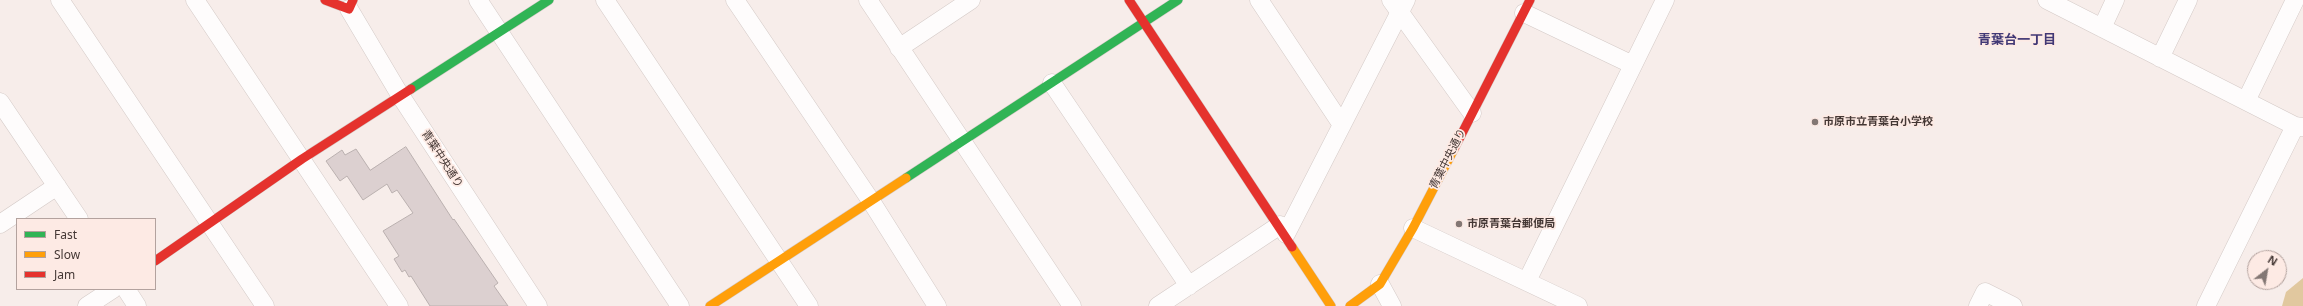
<!DOCTYPE html>
<html>
<head>
<meta charset="utf-8">
<style>
	body { margin:0 }
	#map { position:relative; width:2303px; height:306px; overflow:hidden; background:#f7edea; font-family:"Noto Sans",sans-serif }
	canvas { display:block }
	.legend { position:absolute; left:16px; top:218px; width:140px; height:72px; box-sizing:border-box; background:#fdeae4; border:1px solid #b3a29e; margin:0; padding:5px 7px; list-style:none; font-size:12px; color:#443734 }
	.legend li { display:flex; align-items:center; gap:8px; height:20px }
	.legend b { width:20px; border:1px solid #b3a29e }
	.north { position:absolute; left:2247px; top:250px; width:40px; height:40px; box-sizing:border-box; background:#fdeae4; border:1px solid #b3a29e; border-radius:50%; rotate:31deg; font-size:11px; font-weight:700; line-height:16px; text-align:center; color:#443734 }
	.north::after { content:''; display:block; margin:auto; width:14px; height:18px; background:#837774; clip-path:polygon(50% 0,100% 100%,50% 72%,0 100%) }
</style>
</head>
<body>
<div id="map">
<canvas width="2303" height="306"></canvas>
<ul class="legend">
<li><b style="height:5px;background:#30b455"></b>Fast</li>
<li><b style="height:5px;background:#ff9f0a"></b>Slow</li>
<li><b style="height:5px;background:#e5322d"></b>Jam</li>
</ul>
<div class="north">N</div>
</div>
<script>
const ctx = document.querySelector('canvas').getContext('2d');
ctx.lineJoin = 'round';
function fill(path, color) { ctx.fillStyle = color; ctx.fill(path, 'evenodd'); }
function stroke(path, color, width, dash) { ctx.strokeStyle = color; ctx.lineWidth = width; ctx.lineCap = dash ? 'butt' : 'round'; ctx.setLineDash(dash || []); ctx.stroke(path); }
function drawText(font, color, halo, rows, align = 'center') {
  ctx.font = font + ' "Noto Sans","Noto Sans JP",sans-serif'; ctx.lineWidth = 3.5; ctx.setLineDash([]); ctx.textBaseline = 'middle'; ctx.strokeStyle = halo; ctx.fillStyle = color; for (const [text, x, y, turn = 0] of rows) {
    ctx.save(); ctx.translate(x, y); ctx.rotate((+turn || 0) * Math.PI / 180); ctx.textAlign = isNaN(turn) ? turn : align; if (halo) ctx.strokeText(text, 0, 0); ctx.fillText(text, 0, 0); ctx.restore();
  }
}
const forest = new Path2D(`
	M2303 278V306H2282L2286 292Z`);
const building = new Path2D(`
	M406 147 453 220 454 219 498 283 494 286 508 306H430L411 276 409 277 405 270 402 272 394 259 399 256 383 231 413 213 397 190 392 193 387 184 363 200 347 176 340 181 326 161 342 150 345 155 356 149 370 170Z`);
const street = new Path2D(`
	M60 0 265 306
	M195 0 399 306
	M478 0 680 306
	M605 0 809 306
	M735 0 871 201 937 306
	M868 0 1072 306
	M1259 0 1342 125
	M1391 0 1472 113
	M2047 0 2295 126 2303 127
	M349 9 400 95 538 306
	M1524 13 1633 65
	M2102 28 2115 0
	M899 48 971 0
	M2160 58 2188 0
	M1052 83 1189 286
	M2246 101 2295 0
	M0 102 79 219
	M0 224 57 186
	M1413 228 1578 306
	M1286 234 1406 0
	M1527 281 1665 0
	M1380 284 1392 306
	M126 289 137 306
	M87 306 113 289
	M1158 306 1280 225
	M1978 306 1985 292 2013 306
	M2206 306 2295 126`);
const fast = new Path2D(`
	M411 89 549 0
	M906 178 1178 0`);
const slow = new Path2D(`
	M1292 247 1331 306
	M710 306 906 178
	M1350 306 1380 284 1413 228 1454 149`);
const jam = new Path2D(`
	M325 0 349 9 353 0
	M1129 0 1292 247
	M1454 149 1530 0
	M155 261 302 159 411 89`);
const markers = [
	[1815,122,4,"#837774"],
	[1459,224,4,"#837774"]
];
const poiNames = [
	["市原市立青葉台小学校",1823,122],
	["市原青葉台郵便局",1467,224]
];
const streetNames = [
	["青葉中央通り",442,159,57],
	["青葉中央通り",1448,159,-63]
];
const quarterNames = [
	["青葉台一丁目",2017,40]
];
fill(forest, '#e1c89f');
fill(building, '#dcd0d0');
stroke(building, '#bab0af', 1);
stroke(street, '#d3c9c6', 19);
stroke(fast, '#d3c9c6', 10);
stroke(slow, '#d3c9c6', 10);
stroke(jam, '#d3c9c6', 10);
stroke(street, '#fefcfc', 18);
stroke(fast, '#30b455', 9);
stroke(slow, '#ff9f0a', 9);
stroke(jam, '#e5322d', 9);
for (const [x, y, r, color] of markers) { const dot = new Path2D(); dot.arc(x, y, r, 0, 2 * Math.PI); ctx.fillStyle = color; ctx.fill(dot); stroke(dot, '#fdeae4', 1.5); }
drawText('bold 11px', '#443734', '#fdeae4', poiNames, 'left');
drawText('11px', '#443734', '#fdeae4', streetNames);
drawText('bold 13px', '#413875', '#fdeae4', quarterNames);
</script>
</body>
</html>
